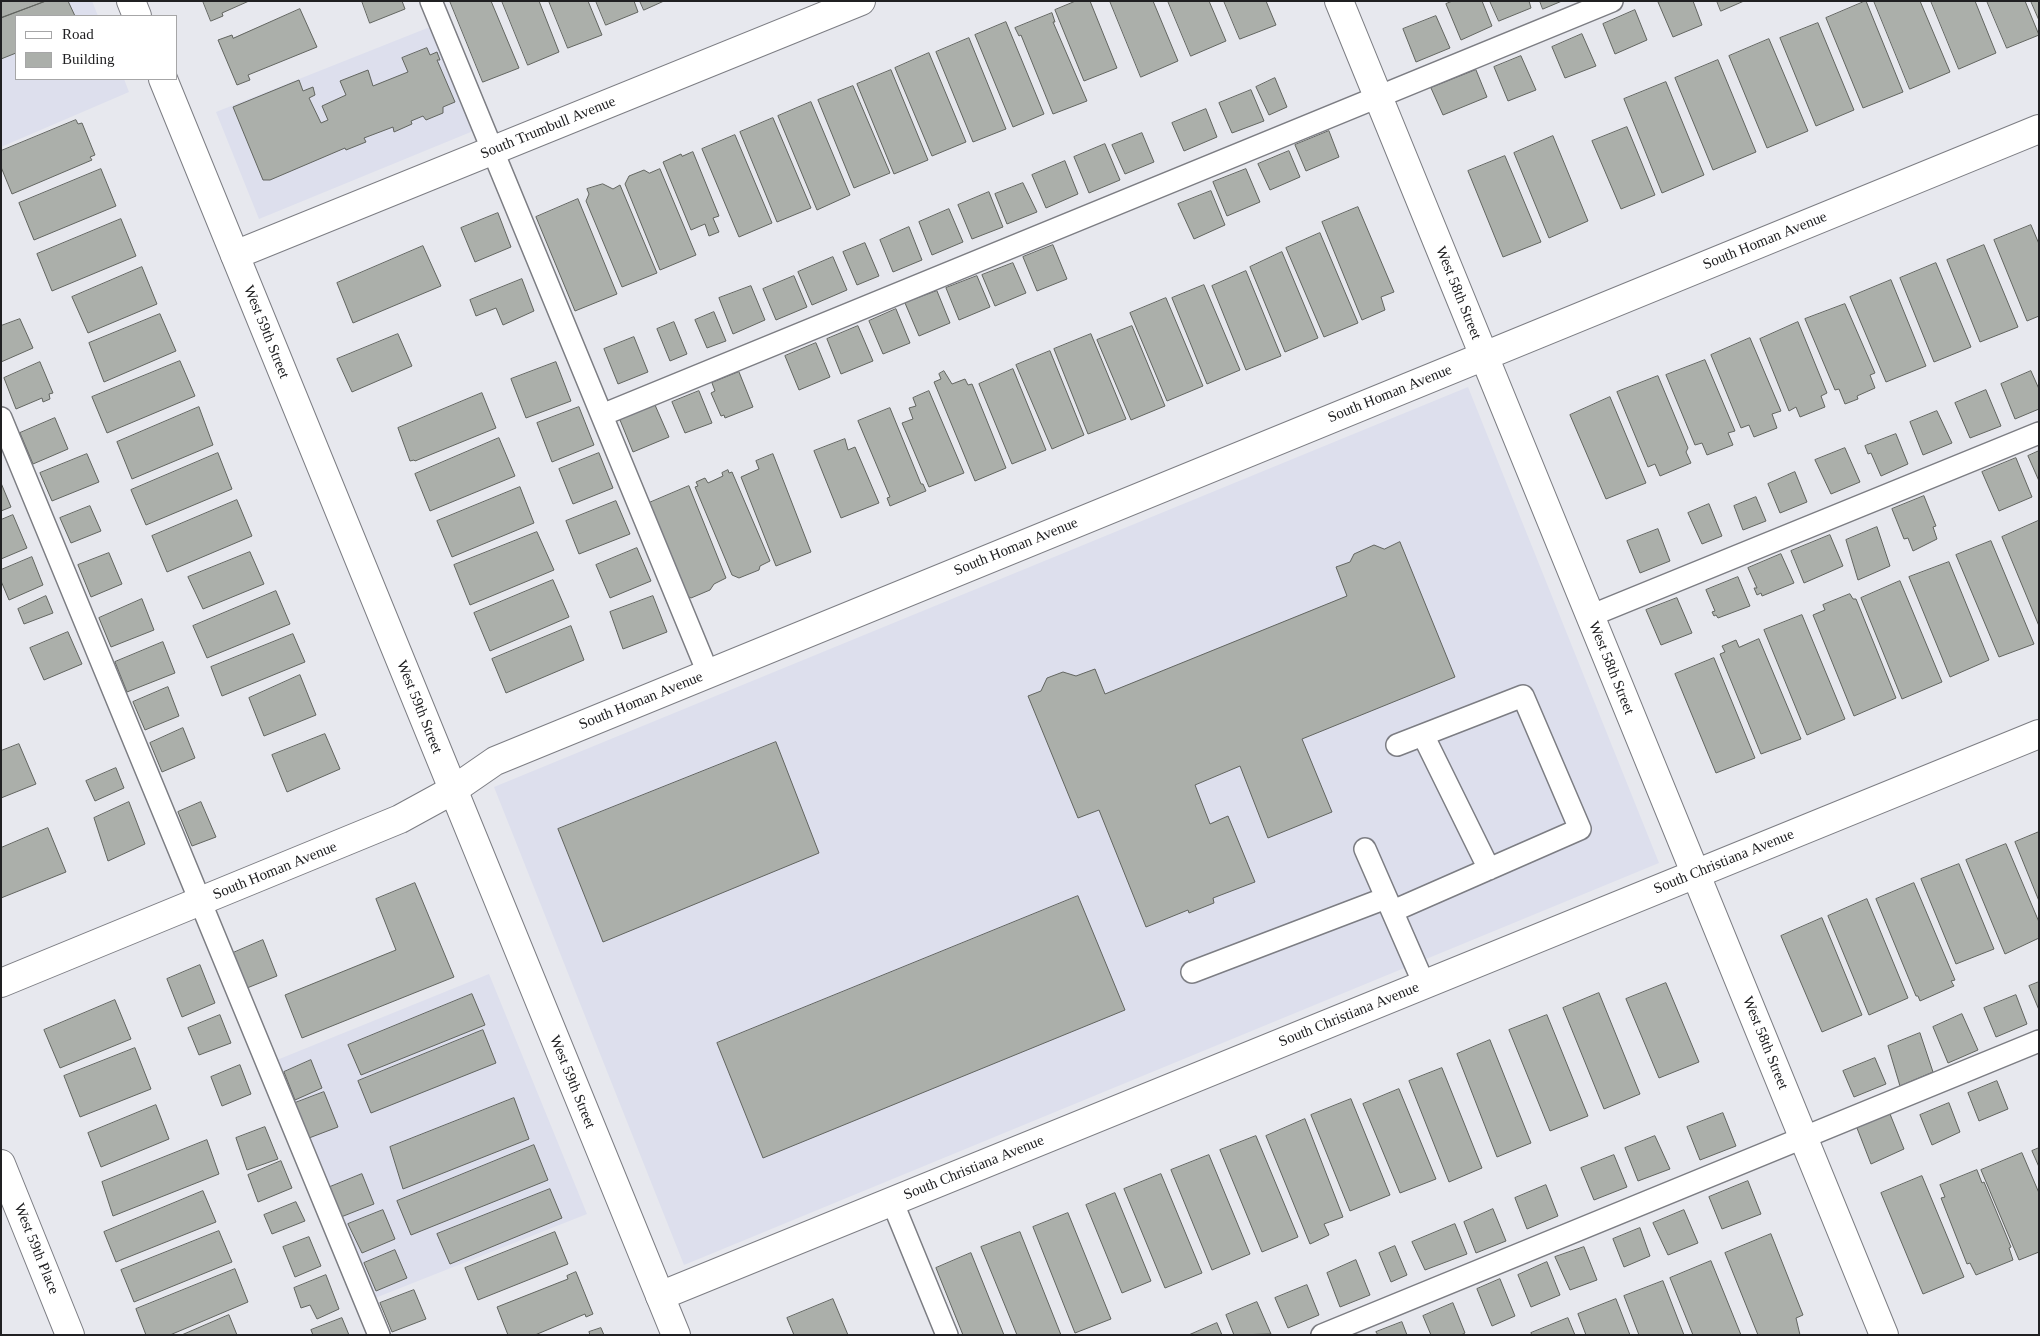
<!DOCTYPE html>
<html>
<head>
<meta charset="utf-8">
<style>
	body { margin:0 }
	#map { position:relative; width:2040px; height:1336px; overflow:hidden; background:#e7e8ee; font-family:"Times New Roman",serif }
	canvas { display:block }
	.frame { position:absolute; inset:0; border:2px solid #202022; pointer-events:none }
	.legend { position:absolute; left:15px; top:15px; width:162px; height:65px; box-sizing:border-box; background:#fff; border:1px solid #a6a6a7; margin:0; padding:6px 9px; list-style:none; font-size:15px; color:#202022 }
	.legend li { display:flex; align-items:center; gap:10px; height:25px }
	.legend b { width:25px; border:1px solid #a6a6a7 }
</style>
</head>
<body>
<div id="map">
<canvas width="2040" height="1336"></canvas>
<div class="frame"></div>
<ul class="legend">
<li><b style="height:6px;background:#fff"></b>Road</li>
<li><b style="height:14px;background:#abafaa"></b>Building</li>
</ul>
</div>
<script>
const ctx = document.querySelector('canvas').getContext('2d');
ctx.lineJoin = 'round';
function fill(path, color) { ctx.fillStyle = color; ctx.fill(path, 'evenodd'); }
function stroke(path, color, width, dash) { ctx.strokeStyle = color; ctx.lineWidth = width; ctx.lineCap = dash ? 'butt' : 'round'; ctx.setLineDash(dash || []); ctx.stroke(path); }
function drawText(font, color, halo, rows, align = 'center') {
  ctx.font = font + ' "Times New Roman",serif'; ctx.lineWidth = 4; ctx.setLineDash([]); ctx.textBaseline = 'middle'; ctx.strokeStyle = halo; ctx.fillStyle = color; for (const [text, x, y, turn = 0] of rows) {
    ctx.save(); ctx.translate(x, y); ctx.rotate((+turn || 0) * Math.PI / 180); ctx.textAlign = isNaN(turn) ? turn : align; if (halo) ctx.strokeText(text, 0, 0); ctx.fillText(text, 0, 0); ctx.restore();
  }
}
const built = new Path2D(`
	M1 1H92L98 16H16V79H124L129 92 1 147Z
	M440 23 483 127 259 219 216 112Z
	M1468 387 1659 863 684 1265 494 787Z
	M489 974 587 1214 365 1302 267 1064Z`);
const building = new Path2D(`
	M1 1H46L1 18Z
	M46 1H68L75 16H16V53L1 59V18Z
	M203 1H249L222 13 223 16 211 21Z
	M362 1H402L405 9 370 23Z
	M450 1H491L519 68 483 82Z
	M502 1H539L559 52 528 65Z
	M549 1H588L602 35 568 48Z
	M596 1H634L638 12 606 25Z
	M640 1H664L644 10Z
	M1076 1H1090L1117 68 1084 81 1055 10Z
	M1110 1H1153L1178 61 1141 77Z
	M1168 1H1209L1226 41 1191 56Z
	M1224 1H1266L1276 25 1240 39Z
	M1453 1H1482L1492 26 1461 40 1446 4Z
	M1490 1H1529L1531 8 1499 21Z
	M1540 1H1562L1543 9Z
	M1693 1 1702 25 1673 37 1658 2Z
	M1717 1H1744L1721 11Z
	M1866 1 1903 92 1863 108 1826 18Z
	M1874 1H1920L1950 72 1910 89Z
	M1931 1H1975L1996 53 1959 69Z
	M1987 1H2025L2039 35 2007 48Z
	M2031 1H2039V20Z
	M300 9 317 47 248 75 250 80 237 85 218 40 232 35 233 38Z
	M1635 10 1647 40 1615 54 1603 24Z
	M1052 13 1055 22H1053L1087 101 1053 114 1021 35 1019 36 1015 28Z
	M1436 16 1450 48 1416 62 1403 29Z
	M1006 22 1044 114 1013 127 975 35Z
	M1818 23 1854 110 1816 126 1780 38Z
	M1582 34 1596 66 1565 78 1552 47Z
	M969 38 1006 129 973 142 936 52Z
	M1769 39 1808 131 1767 148 1729 56Z
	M427 48 430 55 437 52 440 60H437L455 102 443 107V113L426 120 423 116 411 121 412 124 394 132 393 127 364 138 366 142 346 150 345 148 270 180H263L233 107 299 80 303 91 313 87 315 95 309 98 321 123 328 120 322 106 346 95 340 81 368 70 373 86 408 72 402 58Z
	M929 53 966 142 932 156 895 68Z
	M1521 56 1536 90 1508 101 1494 67Z
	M1718 60 1756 152 1713 170 1675 78Z
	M891 70 928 160 894 174 857 84Z
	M1476 70 1487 97 1443 115 1431 88Z
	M1275 78 1287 107 1269 115 1256 87Z
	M1666 82 1704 175 1662 193 1624 99Z
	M853 86 890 173 854 188 818 100Z
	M1251 90 1264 121 1232 133 1219 103Z
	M811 102 850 195 817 210 778 116Z
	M1206 109 1217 137 1184 151 1172 123Z
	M773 118 811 208 777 222 740 132Z
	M76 120 78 124 82 123 95 155 90 157 92 160 12 194 1 167V151Z
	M1627 127 1655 195 1621 209 1592 141Z
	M1329 131 1339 157 1306 171 1295 145Z
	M1142 133 1154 162 1125 174 1112 145Z
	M735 135 772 223 739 237 702 149Z
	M1553 136 1588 221 1549 238 1514 153Z
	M1105 144 1120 180 1089 193 1074 157Z
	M1289 151 1300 177 1270 190 1258 164Z
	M693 152 719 216 713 218 719 232 709 236 705 224 691 230 663 162 681 154 682 156Z
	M1505 156 1541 242 1503 257 1468 171Z
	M1065 161 1078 194 1046 208 1032 175Z
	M101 169 116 206 34 240 19 203Z
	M660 169 696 255 660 270 625 184 629 176 644 170 649 173Z
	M1246 169 1260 202 1227 216 1213 182Z
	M1023 183 1037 212 1007 224 995 194Z
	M603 184 613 189 620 185 657 273 622 287 586 201 589 194 587 189Z
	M1211 191 1225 225 1194 239 1178 204Z
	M989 192 1003 227 972 239 958 205Z
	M578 199 617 294 575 311 536 217Z
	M1358 207 1394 292 1381 297 1385 310 1362 320 1322 222Z
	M949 209 963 242 932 255 919 222Z
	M498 213 511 247 475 262 461 228Z
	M121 219 136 256 52 291 37 254Z
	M2031 225 2039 244V316L2027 321 1994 240Z
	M909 227 922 260 893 272 880 240Z
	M1320 233 1358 323 1324 337 1286 248Z
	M865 243 879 276 857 285 843 252Z
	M1053 245 1067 279 1037 291 1023 257Z
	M1984 245 2018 327 1980 342 1947 260Z
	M423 246 441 286 353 323 337 283Z
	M1282 252 1318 338 1285 352 1250 267Z
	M833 257 847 290 812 305 798 272Z
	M1013 263 1026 293 995 306 982 275Z
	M1936 263 1971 347 1934 362 1900 278Z
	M142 267 157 304 88 333 72 297Z
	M1246 271 1281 356 1246 370 1212 286Z
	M794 276 807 307 776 320 763 289Z
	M977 276 990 307 959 320 946 288Z
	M522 279 534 311 503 325 496 308 476 316 470 300Z
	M1891 280 1926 366 1886 382 1850 297Z
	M1204 285 1240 370 1207 384 1172 298Z
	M751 286 765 320 733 334 719 298Z
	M937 291 950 323 919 336 905 303Z
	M1166 298 1203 386 1167 401 1130 313Z
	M1845 304 1875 373 1870 375 1875 388 1857 396 1858 399 1845 404 1839 389 1835 390 1805 319Z
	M896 309 910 343 883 354 869 321Z
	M714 312 726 341 707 348 695 320Z
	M160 314 176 351 104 382 89 343Z
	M20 319 33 348 1 362V326Z
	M674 322 687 354 670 361 657 329Z
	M1798 322 1827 393 1821 396 1825 407 1800 417 1796 407 1789 411 1760 339Z
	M858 326 873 361 841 374 827 339Z
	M1132 326 1165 406 1131 420 1097 340Z
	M398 334 412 366 352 392 337 359Z
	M1091 334 1126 419 1088 434 1054 349Z
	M634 337 648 372 618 384 604 349Z
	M1750 338 1781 411 1772 414 1777 428 1754 437 1749 425 1741 428 1711 355Z
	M816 343 830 377 799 390 785 356Z
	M1050 351 1084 435 1052 449 1016 365Z
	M1705 360 1735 431 1728 433 1733 445 1707 455 1702 443 1695 445 1666 375Z
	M180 361 195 396 107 433 92 397Z
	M40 362 53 393 49 394 50 399 43 402 42 398 16 409 4 378Z
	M556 362 571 401 526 418 511 379Z
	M1013 369 1046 450 1012 464 979 384Z
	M944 371 952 384 965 379 968 385 972 384 1006 468 975 481 934 382 941 379 939 374Z
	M2031 371 2039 389V409L2015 419 2001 384Z
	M739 372 753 407 725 418 724 415 721 416 711 393 715 391 712 383Z
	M1658 376 1688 448 1686 452 1691 463 1660 476 1655 464 1648 467 1617 392Z
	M1986 390 2001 426 1970 438 1955 403Z
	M699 391 712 423 685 433 672 402Z
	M929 391 964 473 929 487 902 423 913 419 909 408 916 406 913 398Z
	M482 393 496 428 415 461 414 460 410 461 398 428Z
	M1610 397 1646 483 1606 499 1570 415Z
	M655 405 669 437 633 452 620 420Z
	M199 407 213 445 132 479 117 442Z
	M579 407 594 445 552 462 537 423Z
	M890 408 921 484H923L926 491 890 506 887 498 890 497 858 421Z
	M1937 411 1952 443 1923 455 1910 422Z
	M55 418 68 449 33 464 20 433Z
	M1896 434 1908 464 1881 476 1871 453 1868 454 1865 446Z
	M499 438 515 476 430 511 415 474Z
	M845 439 848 450 855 447 879 503 841 518 814 451Z
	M1845 448 1860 482 1831 494 1815 460Z
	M2039 451V481L2028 456Z
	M218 453 232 489 146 525 131 490Z
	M599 453 613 488 573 504 559 469Z
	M87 454 99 482 52 501 40 473Z
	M773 454 811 552 776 566 741 477 759 469 756 461Z
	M2016 458 2032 497 1999 511 1982 472Z
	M728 470 729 473 732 472 770 561 760 566 759 570 739 578 732 575 695 487 698 486 696 482 705 478 708 483 723 476 722 473Z
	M1795 472 1807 502 1780 513 1768 484Z
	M1 483 11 507 1 511Z
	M689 486 726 578 714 584 710 590 691 598 687 596 649 503Z
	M520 487 534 523 452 557 437 521Z
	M1924 496 1936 526 1933 527 1937 539 1913 551 1908 538 1904 539 1892 509Z
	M1756 497 1766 521 1743 530 1734 506Z
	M237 500 252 536 167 572 152 536Z
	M616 501 630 534 579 554 566 521Z
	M1709 504 1722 536 1702 544 1688 513Z
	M90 506 101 531 71 543 60 518Z
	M13 515 27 548 1 559V520Z
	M2038 521 2039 522V626L2002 537Z
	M1877 527 1890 566 1858 580 1846 540Z
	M1658 529 1670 561 1640 573 1627 541Z
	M537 532 554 570 470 605 454 565Z
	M1830 535 1843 566 1804 583 1791 551Z
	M1991 541 2034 644 1999 657 1956 555Z
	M1400 542 1455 677 1302 739 1332 812 1268 838 1240 766 1195 785 1210 824 1228 816 1255 882 1213 898 1214 903 1189 913 1188 910 1146 927 1099 810 1078 818 1028 696 1041 691 1047 678 1063 672 1076 676 1095 669 1105 694 1347 596 1336 567 1350 562 1354 554 1374 545 1384 549Z
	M637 548 651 581 610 598 596 565Z
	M250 552 264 584 203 609 188 577Z
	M109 553 122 584 91 597 78 565Z
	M1781 554 1794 583 1762 596 1761 593 1757 595 1754 588H1757L1748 568Z
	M32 557 43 585 9 600 1 581V570Z
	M1949 562 1989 660 1950 677 1909 577Z
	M1738 577 1750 606 1718 618 1716 615 1714 616 1712 612 1715 611 1706 590Z
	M553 580 569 617 490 651 474 613Z
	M1900 581 1942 682 1902 699 1861 598Z
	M276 591 290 624 207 658 193 626Z
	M1850 594 1853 599H1856L1896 698 1854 716 1813 615 1825 610 1823 605Z
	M46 596 53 613 24 624 18 609Z
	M653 596 667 632 623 649 610 612Z
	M1677 598 1692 633 1661 645 1646 610Z
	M142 599 154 630 111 647 99 618Z
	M1802 615 1845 719 1807 735 1764 630Z
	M571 626 584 660 506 693 492 659Z
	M68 632 82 664 44 680 30 648Z
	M293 634 305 662 222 696 211 667Z
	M1759 639 1801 739 1761 754 1720 654 1725 652 1722 646 1736 640 1739 647Z
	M163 642 175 673 127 692 115 662Z
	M1714 658 1755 758 1716 773 1675 674Z
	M300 675 316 715 264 736 249 698Z
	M168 687 179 716 145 730 133 702Z
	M183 728 195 758 162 772 150 743Z
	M325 734 340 769 287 792 272 755Z
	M776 742 819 853 603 942 558 829Z
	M19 744 36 784 1 798V751Z
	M116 768 124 788 95 801 86 781Z
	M129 802 145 844 108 861 94 818Z
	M201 802 216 837 192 846 178 812Z
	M48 828 66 872 1 898V848Z
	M2039 832V901L2015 842Z
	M2006 844 2039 922V938L2005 954 1966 860Z
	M1959 864 1994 949 1956 964 1921 879Z
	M415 883 454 977 302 1038 285 995 396 950 376 899Z
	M1914 883 1955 980 1951 981 1954 986 1920 1001 1918 996H1916L1876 899Z
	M1078 896 1125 1010 763 1158 717 1043Z
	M1867 899 1908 998 1869 1015 1828 916Z
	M1822 918 1862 1015 1822 1032 1781 936Z
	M263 940 277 976 247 988 233 953Z
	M200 965 215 1003 182 1017 167 979Z
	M2039 982V1010L2029 986Z
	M1666 983 1699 1062 1659 1078 1626 999Z
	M1599 993 1640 1094 1604 1109 1563 1008Z
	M472 994 485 1025 361 1075 348 1045Z
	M2016 995 2027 1024 1996 1037 1984 1008Z
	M115 1000 131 1039 60 1068 44 1030Z
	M1962 1014 1978 1050 1948 1063 1933 1027Z
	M220 1015 231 1043 199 1055 188 1028Z
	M1547 1015 1588 1116 1550 1131 1509 1030Z
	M483 1030 496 1063 371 1113 358 1081Z
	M1920 1033 1933 1072 1900 1086 1888 1046Z
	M1490 1040 1531 1143 1497 1157 1457 1054Z
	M135 1048 151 1089 80 1117 64 1076Z
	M1875 1058 1886 1084 1854 1097 1843 1071Z
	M311 1060 322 1088 295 1100 284 1072Z
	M240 1065 251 1094 222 1106 211 1077Z
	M1442 1068 1482 1168 1449 1182 1409 1081Z
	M1997 1081 2008 1109 1979 1121 1968 1093Z
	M1399 1089 1436 1179 1400 1193 1363 1104Z
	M324 1092 338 1127 309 1138 295 1103Z
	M514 1098 529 1139 403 1189 390 1147Z
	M1351 1099 1390 1195 1350 1211 1311 1115Z
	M1949 1103 1960 1132 1932 1145 1920 1115Z
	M156 1105 169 1139 101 1167 88 1133Z
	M1723 1113 1736 1146 1700 1160 1687 1127Z
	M1890 1114 1904 1149 1871 1164 1857 1128Z
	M1305 1119 1343 1217 1324 1224 1329 1235 1310 1244 1266 1136Z
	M265 1127 278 1159 247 1170 236 1138Z
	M1256 1136 1298 1237 1262 1252 1220 1150Z
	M1655 1136 1670 1169 1638 1181 1625 1148Z
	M207 1140 219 1174 113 1216 102 1182Z
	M534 1145 548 1180 411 1235 397 1201Z
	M2039 1148V1167L2032 1151Z
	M2022 1153 2039 1193V1252L2019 1260 1981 1170Z
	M1209 1155 1250 1254 1212 1270 1171 1170Z
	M1614 1155 1627 1187 1594 1200 1581 1168Z
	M281 1161 292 1188 258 1202 248 1175Z
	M1977 1170 1982 1183 1984 1182 2011 1247 2009 1248 2013 1260 1976 1275 1970 1263 1967 1264 1941 1198 1945 1197 1940 1185Z
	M362 1174 374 1204 341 1217 330 1187Z
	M1161 1174 1202 1273 1165 1288 1124 1189Z
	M1922 1176 1964 1277 1923 1294 1881 1193Z
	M1748 1181 1761 1214 1722 1229 1709 1197Z
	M1546 1185 1558 1216 1527 1229 1515 1198Z
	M550 1189 562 1218 450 1264 437 1234Z
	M203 1191 216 1222 116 1262 104 1232Z
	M1115 1193 1151 1281 1122 1293 1086 1205Z
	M296 1202 305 1221 272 1234 264 1215Z
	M1493 1209 1506 1241 1476 1253 1464 1222Z
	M383 1210 395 1239 362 1253 348 1224Z
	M1684 1210 1698 1243 1668 1255 1653 1223Z
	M1068 1213 1111 1319 1075 1333 1033 1227Z
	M1455 1224 1467 1254 1425 1270 1412 1242Z
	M1640 1228 1650 1256 1624 1267 1613 1239Z
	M219 1231 232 1262 134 1302 121 1270Z
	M555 1232 568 1264 478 1300 465 1268Z
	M1020 1232 1061 1335H1017L981 1247Z
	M1771 1234 1803 1315 1796 1318 1800 1335H1758L1725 1253Z
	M309 1237 321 1266 295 1277 283 1247Z
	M1395 1246 1407 1275 1391 1282 1379 1253Z
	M1584 1247 1597 1280 1570 1290 1555 1257Z
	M395 1250 407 1278 376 1291 364 1263Z
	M971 1253 1004 1335H963L936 1268Z
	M1356 1260 1370 1295 1340 1307 1327 1273Z
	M1711 1261 1741 1335H1693L1670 1278Z
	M1547 1262 1560 1295 1531 1307 1518 1275Z
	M235 1269 248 1302 170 1335H146L136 1309Z
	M576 1272 593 1314 586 1317 585 1314 535 1335H508L497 1307 568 1279 567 1276Z
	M326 1275 339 1309 317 1319 310 1305 301 1308 294 1288Z
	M1500 1279 1515 1316 1492 1326 1477 1289Z
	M1663 1281 1684 1335H1639L1624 1296Z
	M1307 1285 1319 1315 1288 1328 1275 1298Z
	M414 1290 426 1319 392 1332 380 1303Z
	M833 1299 848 1335H794L787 1318Z
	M1616 1299 1630 1335H1586L1578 1314Z
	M1257 1302 1271 1334 1234 1335 1226 1315Z
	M1453 1303 1465 1333 1461 1335H1431L1423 1316Z
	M229 1315 237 1335H182Z
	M342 1318 349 1335H313L311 1330Z
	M1568 1318 1575 1335H1532L1531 1333Z
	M1402 1322 1407 1335H1378L1376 1332Z
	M1217 1323 1222 1335H1189Z
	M601 1328 604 1335H590L589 1332Z`);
const service = new Path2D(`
	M431 1 708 673
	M602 415 1612 1
	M1 418 379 1335
	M1590 616 2039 433
	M1423 735 1489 869
	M1365 849 1424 984
	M1393 911 1580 829 1523 696 1397 745
	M1192 972 1386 898
	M892 1201 947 1335
	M1322 1335 2039 1041`);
const minor = new Path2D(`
	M1339 1 1884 1335
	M235 255 861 1
	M1 983 400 819 453 790 495 761 2039 129
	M1 1164 70 1335
	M660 1296 2039 734`);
const tertiary = new Path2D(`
	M131 1 137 16
	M163 79 676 1335`);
const streetNames = [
	["South Trumbull Avenue",548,128,-22],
	["South Homan Avenue",1765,241,-22],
	["West 58th Street",1458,293,68],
	["West 59th Street",266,332,68],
	["South Homan Avenue",1390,394,-22],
	["South Homan Avenue",1016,547,-22],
	["West 58th Street",1611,668,68],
	["South Homan Avenue",641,701,-22],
	["West 59th Street",419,707,68],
	["South Christiana Avenue",1724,862,-22],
	["South Homan Avenue",275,871,-22],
	["South Christiana Avenue",1349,1015,-22],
	["West 58th Street",1765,1043,68],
	["West 59th Street",572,1082,68],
	["South Christiana Avenue",974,1168,-22],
	["West 59th Place",36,1249,68]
];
fill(built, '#dddfed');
fill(building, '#abafaa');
stroke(building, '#626560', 1);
stroke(service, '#7c7d83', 24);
stroke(minor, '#7c7d83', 30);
stroke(tertiary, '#7c7d83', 30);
stroke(service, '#fff', 21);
stroke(minor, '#fff', 28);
stroke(tertiary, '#fff', 28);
drawText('15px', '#202022', '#fff', streetNames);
</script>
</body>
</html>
